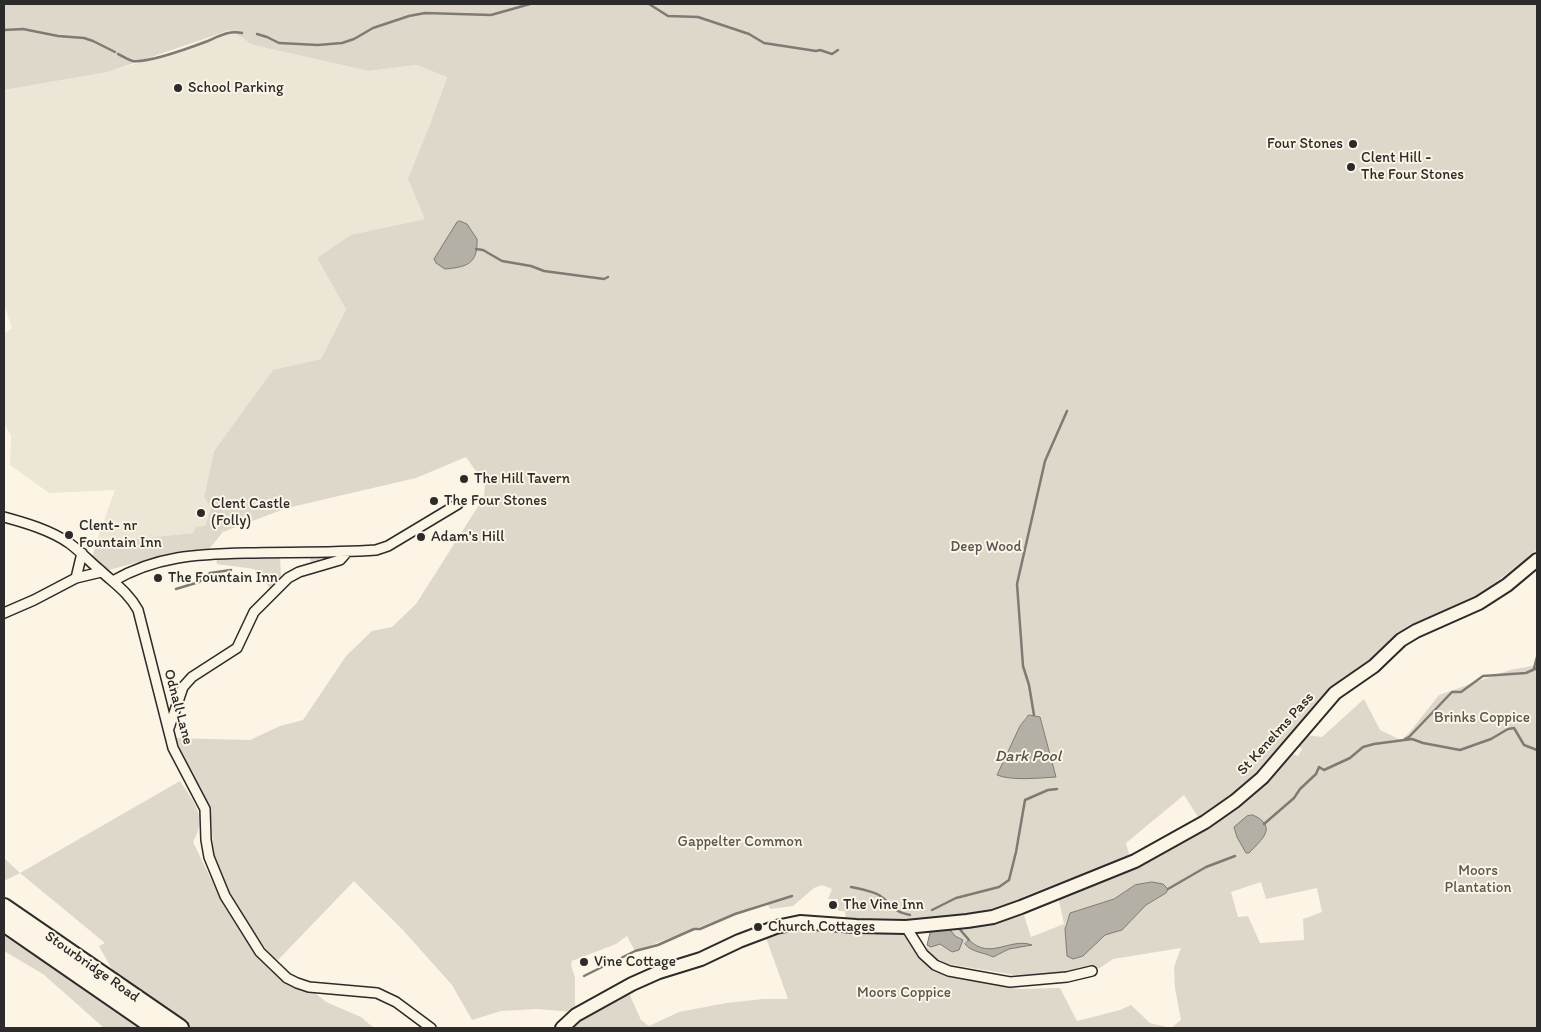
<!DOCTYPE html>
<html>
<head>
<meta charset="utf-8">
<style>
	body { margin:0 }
	#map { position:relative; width:1541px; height:1032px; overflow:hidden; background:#fcf5e5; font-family:Itim,sans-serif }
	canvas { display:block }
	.frame { position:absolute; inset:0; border:5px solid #2b2b2b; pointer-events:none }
</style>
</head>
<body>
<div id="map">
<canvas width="1541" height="1032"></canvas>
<div class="frame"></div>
</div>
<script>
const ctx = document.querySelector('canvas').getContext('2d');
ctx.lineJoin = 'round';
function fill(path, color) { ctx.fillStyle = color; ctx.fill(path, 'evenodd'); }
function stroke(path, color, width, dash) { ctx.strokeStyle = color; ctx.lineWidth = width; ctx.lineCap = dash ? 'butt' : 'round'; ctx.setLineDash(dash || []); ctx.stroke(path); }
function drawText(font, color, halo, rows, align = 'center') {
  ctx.font = font + ' Itim,sans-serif'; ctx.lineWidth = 4; ctx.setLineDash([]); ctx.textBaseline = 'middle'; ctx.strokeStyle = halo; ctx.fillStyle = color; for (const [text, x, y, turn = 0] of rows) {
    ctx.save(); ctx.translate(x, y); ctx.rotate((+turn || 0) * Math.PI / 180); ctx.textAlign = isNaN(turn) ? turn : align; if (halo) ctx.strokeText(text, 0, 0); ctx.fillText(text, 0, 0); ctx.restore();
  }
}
const built = new Path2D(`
	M230 30 253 45 369 71 417 65 447 76 429 127 425 219 393 226 317 258 346 308 321 359 273 371 214 451 204 497 211 508 205 526 193 533 96 543 115 490 49 493 10 465 11 435 4 424V334L12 328 4 304V90L108 72 164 55Z`);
const green = new Path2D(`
	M4 4H1537V550L1481 594 1404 629 1267 767 1240 790 1198 817 1184 795 1126 843 1130 858 1087 872 1030 894 992 911 953 917 914 919 907 922H846L845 911H838V899H828L832 889 822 885 814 888 793 906 770 909 767 902 635 951 627 936 616 944 572 961 571 965 575 978V1011L573 1012 537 1009 501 1011 472 1020 452 985 402 929 354 881 278 960 272 957 249 926 230 893 214 856 210 807 176 743 175 738 250 740 280 726 303 720 346 656 372 631 392 627 416 604 484 497 485 484 466 457 416 478 287 508 223 532 209 549 172 553 109 570 92 558 96 543 193 533 196 527 205 526 211 508 204 497 214 451 273 370 321 359 346 309 317 258 351 235 425 219 408 179 429 127 447 77 417 65 369 71 253 45 230 30 108 72 4 90ZM1026 717H1040L1051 759 1035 778 1001 776 997 775 1020 726Z
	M281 554 318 556 320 558 317 564 312 566 310 558H280L281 577 270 588 254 569 217 564 216 556 280 558Z
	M1537 665V1028H568L584 1016 628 991 641 1020 649 1026 679 1012 726 1003 763 999H788L765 935 800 926 874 935 884 931 906 932 920 959 933 970 1018 989 1060 988 1077 1021 1120 1010 1131 1005 1150 1023 1171 1028 1181 1020 1175 988 1174 967 1181 948 1113 959 1100 968H1085L1072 974 1021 976 947 964 934 957 927 949V945L931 924 1022 909 1031 937 1064 924 1058 896 1135 865 1291 753 1298 756 1302 749 1298 746 1304 735 1322 737 1364 699 1380 730 1401 740 1409 733 1439 695 1510 670ZM1261 882 1266 899 1317 888 1322 912 1303 919 1304 940 1260 943 1248 916 1238 917 1231 892ZM1135 885 1166 893 1146 905 1122 930 1105 935 1067 956 1065 924 1070 913 1114 899Z
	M180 781C194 803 208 816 193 842L225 908 250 946 274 973 288 983 314 992 326 1002 361 1017 374 1028H190L114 973 99 946 105 943 20 873 4 881V858L20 873Z
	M4 936 142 1025 147 1028H104L43 974 4 951Z`);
const water = new Path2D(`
	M460 221 467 224 477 239C478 264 467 267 445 269L436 263 434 259 457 222Z
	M1029 715 1040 717 1056 777C1039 778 1012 781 997 775L1020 726Z
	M1253 815C1279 827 1261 840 1249 853H1246L1237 837 1234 827 1247 816Z
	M1152 882 1163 884 1168 889 1166 893 1146 905 1122 930 1105 935 1083 956 1073 959 1067 956 1065 929 1070 913 1114 899 1135 885Z
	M948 927 955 936 963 940 959 950 952 952 940 944 931 947 927 945 931 929Z
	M969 940C990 961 1010 937 1032 945L1009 949 993 957C984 952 972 953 965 944Z`);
const stream = new Path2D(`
	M649 4 668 16 698 17 749 34 764 43 816 51 820 50 832 54 838 50
	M4 30 23 29 58 36 84 38 93 41 115 52
	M257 34 267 37 279 43 318 45 342 43 354 39 373 28 409 16 425 13 491 15 530 4
	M118 54C123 56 128 60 133 61 150 63 192 47 208 41 219 36 230 30 242 33
	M476 249 483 250 502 261 531 266 544 271 604 279 608 277
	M176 589 199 582 210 573 231 570
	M1534 668 1537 657
	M1034 715 1029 685 1023 666 1017 584 1045 461 1067 411
	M1405 739 1409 737 1452 692H1461L1483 676 1526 673 1537 668
	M1264 824 1294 798 1300 789 1316 774 1319 767 1324 770 1350 758 1363 747 1374 744 1412 739 1423 743 1460 750 1491 739 1508 729 1514 728 1524 745 1537 750
	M851 887C860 889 871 891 879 895 893 904 892 912 910 915
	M1168 889 1206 867 1235 856
	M932 910 956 898 999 887 1009 880 1016 852 1025 800 1048 790 1057 789
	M957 926 969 940
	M611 961 617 960 635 951 658 945 694 929H700L735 914 792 896
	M584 976 602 967`);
const street = new Path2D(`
	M4 517C26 523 50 530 69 543 80 551 90 562 101 571 115 584 129 593 138 610L173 748 205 809 206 840 209 857 225 896 260 952 287 978 297 983 309 987 377 993 396 1002 431 1028
	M76 578 82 553
	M113 581C156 556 197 554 246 553 289 552 333 553 376 550L388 546 458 504
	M4 613 34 600 76 578 101 572
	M169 728 183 687 192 677 237 648 254 612 288 578 299 572 340 560 347 552
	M906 927 923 954 935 965 949 971 1010 982 1067 977 1092 971`);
const secondary = new Path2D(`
	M562 1028 576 1015 632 984 659 972 701 959 739 941 776 927 800 922 856 926 906 927 967 921 993 917 1021 907 1135 861 1205 822 1235 801 1262 778 1335 693 1374 666 1401 640 1416 631 1479 603 1507 585 1537 560`);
const highway = new Path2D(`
	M4 907 180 1028
	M4 923 156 1028`);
const markers = [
	[178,88,5,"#2b2b2b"],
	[1353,144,5,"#2b2b2b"],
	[1351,167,5,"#2b2b2b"],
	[464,479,5,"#2b2b2b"],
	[434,501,5,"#2b2b2b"],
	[201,513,5,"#2b2b2b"],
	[69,535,5,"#2b2b2b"],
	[421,537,5,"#2b2b2b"],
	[158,578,5,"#2b2b2b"],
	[833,905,5,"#2b2b2b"],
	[758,927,5,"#2b2b2b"],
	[584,962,5,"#2b2b2b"]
];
const poiNames = [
	["School Parking",188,88],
	["Four Stones",1343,144,"right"],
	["Clent Hill -",1361,158],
	["The Four Stones",1361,175],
	["The Hill Tavern",474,479],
	["The Four Stones",444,501],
	["Clent Castle",211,504],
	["(Folly)",211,521],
	["Clent- nr",79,526],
	["Fountain Inn",79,543],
	["Adam's Hill",431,537],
	["The Fountain Inn",168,578],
	["The Vine Inn",843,905],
	["Church Cottages",768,927],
	["Vine Cottage",594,962]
];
const parkNames = [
	["Deep Wood",986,547],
	["Brinks Coppice",1482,718],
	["Gappelter Common",740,842],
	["Moors",1478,871],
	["Plantation",1478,888],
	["Moors Coppice",904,993]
];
const streetNames = [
	["Odnall Lane",178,707,75],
	["St Kenelms Pass",1276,734,-48],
	["Stourbridge Road",92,967,35]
];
const waterNames = [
	["Dark Pool",1028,757]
];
fill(built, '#ece6d7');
fill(green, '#ded8ca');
fill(water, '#b4b0a5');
stroke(water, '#7d7b74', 1);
stroke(stream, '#7d7b74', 2.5);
stroke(street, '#2b2b2b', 12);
stroke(secondary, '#2b2b2b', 16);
stroke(highway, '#2b2b2b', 20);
stroke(street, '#fcf5e5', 9);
stroke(secondary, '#fcf5e5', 12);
stroke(highway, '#fcf5e5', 16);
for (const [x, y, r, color] of markers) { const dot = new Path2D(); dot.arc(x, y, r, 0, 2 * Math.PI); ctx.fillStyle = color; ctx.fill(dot); stroke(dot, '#fcf5e5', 2); }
drawText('15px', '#2b2b2b', '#fcf5e5', poiNames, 'left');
drawText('15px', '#585653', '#fcf5e5', parkNames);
drawText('15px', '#2b2b2b', '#fcf5e5', streetNames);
drawText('italic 16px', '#545350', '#fcf5e5', waterNames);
</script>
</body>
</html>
